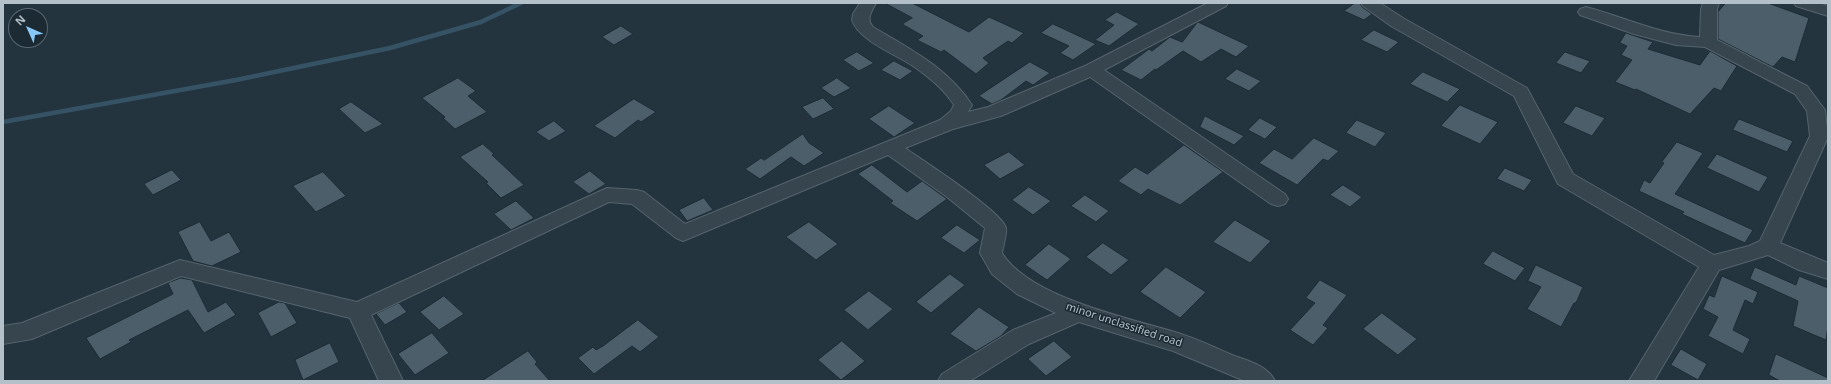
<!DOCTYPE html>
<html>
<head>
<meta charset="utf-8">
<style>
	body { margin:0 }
	#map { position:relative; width:1831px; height:384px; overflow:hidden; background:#23343f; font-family:"Noto Sans",sans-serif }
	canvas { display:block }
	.frame { position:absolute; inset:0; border:4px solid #b3c0ca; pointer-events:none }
	.north { position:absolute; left:8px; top:8px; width:40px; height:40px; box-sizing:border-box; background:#1c2a34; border:1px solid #586670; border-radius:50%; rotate:315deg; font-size:11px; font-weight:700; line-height:16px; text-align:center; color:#b3c0ca }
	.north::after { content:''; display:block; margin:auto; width:14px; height:18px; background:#87c8fb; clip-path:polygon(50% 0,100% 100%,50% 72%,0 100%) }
</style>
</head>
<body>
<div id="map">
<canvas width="1831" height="384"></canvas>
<div class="frame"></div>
<div class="north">N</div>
</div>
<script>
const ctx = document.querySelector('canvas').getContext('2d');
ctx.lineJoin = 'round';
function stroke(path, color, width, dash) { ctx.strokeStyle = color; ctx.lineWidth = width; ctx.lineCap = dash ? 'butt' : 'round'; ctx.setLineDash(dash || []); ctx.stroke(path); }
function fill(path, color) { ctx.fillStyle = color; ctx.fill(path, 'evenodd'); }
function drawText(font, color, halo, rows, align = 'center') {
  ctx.font = font + ' "Noto Sans",sans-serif'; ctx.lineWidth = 3; ctx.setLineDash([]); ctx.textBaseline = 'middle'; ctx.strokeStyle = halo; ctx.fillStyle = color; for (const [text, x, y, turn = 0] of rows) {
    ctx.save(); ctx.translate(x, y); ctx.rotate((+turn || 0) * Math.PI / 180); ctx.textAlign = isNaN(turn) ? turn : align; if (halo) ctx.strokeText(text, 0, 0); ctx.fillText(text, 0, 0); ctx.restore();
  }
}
const stream = new Path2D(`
	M3 122 236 80 390 48 481 22 521 3`);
const building = new Path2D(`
	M885 3H912L969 32 989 17 1024 33 1012 43 1008 41 983 58 989 63 976 74 944 50 941 52 917 40 923 36 902 24 912 18Z
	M1355 3H1360L1362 7 1372 14 1364 20 1344 11Z
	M1726 3H1768L1809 18 1795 62 1782 57 1773 67 1718 39V12Z
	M1117 12 1139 24 1109 46 1095 40 1114 25 1105 20Z
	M1198 22 1249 46 1236 57 1221 49 1201 62 1183 51 1156 70 1155 69 1141 80 1121 70 1149 49 1152 51 1170 37 1182 42Z
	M1053 24 1096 44 1073 60 1060 53 1069 46 1041 33Z
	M621 26 633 34 614 45 602 37Z
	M1374 30 1399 42 1387 52 1361 40Z
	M1626 33 1653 42 1648 49 1700 65 1710 51 1737 66 1721 91 1714 88 1690 114 1636 89 1635 90 1615 82 1632 60 1621 55 1627 46 1620 43Z
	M857 52 874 63 859 71 843 60Z
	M1565 52 1590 61 1581 73 1556 63Z
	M894 61 913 71 900 80 881 70Z
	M1030 62 1050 73 1033 85 1026 81 1001 100 992 104 979 96Z
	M1237 69 1261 81 1249 91 1225 79Z
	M1423 72 1460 89 1447 102 1410 84Z
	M458 78 476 91 468 96 487 112 455 129 443 118 445 117 422 98Z
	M837 78 851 88 834 97 821 88Z
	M823 98 834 109 813 119 802 107Z
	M634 99 656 112 641 122 638 120 615 138 594 126Z
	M351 102 383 124 365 133 339 109Z
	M1460 105 1498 122 1480 144 1441 126Z
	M889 106 915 123 894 137 869 119Z
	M1576 106 1605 118 1592 136 1563 123Z
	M1205 116 1244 136 1234 145 1200 127Z
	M1260 118 1277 127 1265 139 1248 130Z
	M1739 119 1793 141 1787 152 1733 130Z
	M1357 120 1386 133 1375 147 1346 133Z
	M554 121 566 131 549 141 536 132Z
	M803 134 809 143 824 153 804 166 791 157 760 179 745 169 761 158 764 160Z
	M1314 138 1339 151 1328 161 1323 159 1297 185 1259 163 1274 149 1292 159Z
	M1677 142 1703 153 1675 194 1753 230 1745 243 1682 214 1684 212 1639 191 1644 180 1650 183 1664 163 1662 162Z
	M483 144 494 154 492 155 524 185 501 198 486 183 488 182 460 157Z
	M1184 145 1223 172 1180 205 1148 189 1141 195 1118 181 1135 167 1147 174Z
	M1009 152 1025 165 1000 179 984 165Z
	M1717 154 1768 177 1759 192 1707 168Z
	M872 165 907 192 922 181 947 199 917 221 890 203 893 201 858 174Z
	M1505 168 1532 180 1524 191 1497 179Z
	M172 170 181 180 153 195 144 184Z
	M590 171 606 184 589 194 573 182Z
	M323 172 346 196 316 212 293 186Z
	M1343 185 1362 197 1350 207 1330 195Z
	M1029 187 1051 201 1033 215 1012 200Z
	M1085 195 1109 211 1096 222 1071 206Z
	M704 198 713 210 687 221 679 210Z
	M516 201 534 218 511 230 494 214Z
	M1235 220 1271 241 1250 263 1213 242Z
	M200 222 211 241 229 232 241 252 212 266 193 261 178 232Z
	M809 222 838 244 816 260 786 237Z
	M957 225 980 240 964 253 941 238Z
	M1103 243 1129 260 1111 275 1086 257Z
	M1049 244 1071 259 1047 280 1025 265Z
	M1493 251 1525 268 1515 281 1483 264Z
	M1536 265 1583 287 1576 303H1574L1561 327 1527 309 1541 287 1528 281Z
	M1166 267 1206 292 1180 318 1140 292Z
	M1755 267 1796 285 1799 276 1828 288V326L1826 340 1793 326 1798 301 1750 279Z
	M950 274 965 285 931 313 916 302Z
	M1722 276 1758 292 1753 304 1745 300 1733 330 1750 339 1743 354 1708 336 1718 317 1703 309 1709 295 1714 297Z
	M181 278 192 280 208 312 226 302 236 315 204 333 188 310 129 340 131 342 100 359 86 338 173 294 168 283Z
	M1320 280 1347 295 1323 325 1328 328 1313 345 1290 330 1315 303 1306 298Z
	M869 291 893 309 868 330 844 310Z
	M444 296 464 314 439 330 420 312Z
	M279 302 285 303 297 323 271 337 258 313Z
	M399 303 407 312 385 325 376 314Z
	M979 307 1009 327 1001 336 976 351 950 334Z
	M1382 313 1417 339 1398 355 1363 329Z
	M638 320 659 337 640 352 632 346 594 374 578 358 593 347 596 350 603 346Z
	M432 333 449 353 415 375 398 354Z
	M842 341 865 361 841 380 818 360Z
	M1054 341 1072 357 1046 376 1028 359Z
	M330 343 339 362 303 380 295 360Z
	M1681 349 1707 364 1698 380 1671 365Z
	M528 351 537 362 535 364 550 381H482Z
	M1776 354 1828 378V381H1780L1769 375Z`);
const street = new Path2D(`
	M860 3H876C871 12 866 19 873 27 910 49 948 68 972 105L968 112 988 107 1085 66 1208 3H1228L1226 6 1104 70 1285 194 1288 199 1285 204 1278 206 1271 204 1090 77 1001 116 953 129 905 148C922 160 1003 212 1006 228 1007 235 1003 246 1002 253 1030 298 1129 318 1178 333 1197 339 1214 347 1232 355 1248 361 1267 365 1275 381H1245L1173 351 1079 322 1029 344 970 381H938L942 374 1013 330 1056 313 1017 294 992 274 980 253 985 228 947 197 888 155 683 241 676 238 632 204 609 202 371 315 403 381H379L350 318 181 276 32 339 3 344V326L22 323 180 260 357 302 607 188 637 190 644 192 685 224 940 120 951 111 954 105C944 89 929 77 913 66 897 55 858 40 852 20L853 14Z
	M1361 3H1380L1403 18 1527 88 1573 174 1714 255 1749 246 1760 241 1810 136 1807 111 1795 94 1705 47 1676 45 1634 34 1580 15 1578 12 1580 9 1586 7C1624 17 1660 35 1700 37L1701 9 1703 3H1719L1717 9V40L1807 86 1825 110 1828 137 1780 243 1828 263V279L1799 270 1768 255 1719 270 1654 381H1629L1699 267 1558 184 1514 96 1391 26 1363 6Z
	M1794 3H1819L1828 6V16L1796 6Z`);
const streetNames = [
	["minor unclassified road",1124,325,18]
];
stroke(stream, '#365366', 4.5);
fill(building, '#4c5e6a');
stroke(building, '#1e2c36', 1);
stroke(street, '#55636d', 2);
fill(street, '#37454f');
drawText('11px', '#b3c0ca', '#1c2a34', streetNames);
</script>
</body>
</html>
